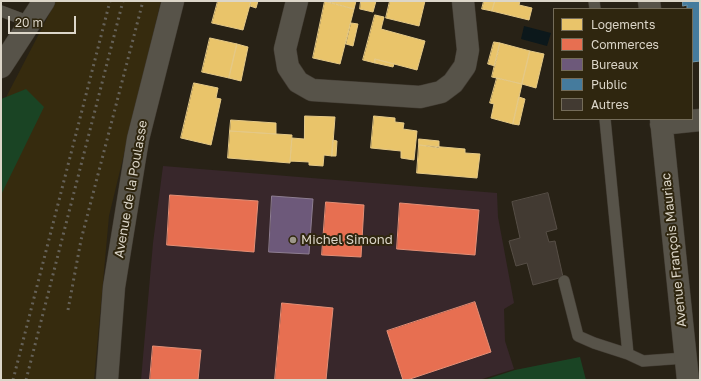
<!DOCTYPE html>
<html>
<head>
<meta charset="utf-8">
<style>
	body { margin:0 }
	#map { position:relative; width:701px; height:381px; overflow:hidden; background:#282216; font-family:"Golos Text",sans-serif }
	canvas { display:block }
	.frame { position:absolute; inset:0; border:2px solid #dcd6c9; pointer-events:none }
	.legend { position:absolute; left:553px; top:8px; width:140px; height:112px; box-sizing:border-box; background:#2f260f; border:1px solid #746c59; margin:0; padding:5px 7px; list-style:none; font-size:12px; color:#dcd6c9 }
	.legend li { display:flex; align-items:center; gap:8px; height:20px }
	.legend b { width:20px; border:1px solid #746c59 }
	.scale { position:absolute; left:8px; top:16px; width:68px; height:18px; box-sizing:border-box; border:2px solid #dcd6c9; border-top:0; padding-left:5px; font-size:12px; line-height:14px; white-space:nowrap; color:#dcd6c9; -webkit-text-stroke:3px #2f260f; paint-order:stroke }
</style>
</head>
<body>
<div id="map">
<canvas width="701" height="381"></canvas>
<div class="frame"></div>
<ul class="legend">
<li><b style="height:11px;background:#e9c46a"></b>Logements</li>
<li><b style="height:11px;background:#e76f51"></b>Commerces</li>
<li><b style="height:11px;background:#6d597a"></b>Bureaux</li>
<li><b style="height:11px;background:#457b9d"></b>Public</li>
<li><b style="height:11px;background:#423a32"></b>Autres</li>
</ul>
<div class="scale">20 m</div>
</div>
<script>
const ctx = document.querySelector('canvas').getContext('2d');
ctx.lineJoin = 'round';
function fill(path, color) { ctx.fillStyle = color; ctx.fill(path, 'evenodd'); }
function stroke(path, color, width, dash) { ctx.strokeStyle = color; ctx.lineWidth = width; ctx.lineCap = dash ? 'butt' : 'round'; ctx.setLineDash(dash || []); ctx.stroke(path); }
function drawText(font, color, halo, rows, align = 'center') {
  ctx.font = font + ' "Golos Text",sans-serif'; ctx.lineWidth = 4; ctx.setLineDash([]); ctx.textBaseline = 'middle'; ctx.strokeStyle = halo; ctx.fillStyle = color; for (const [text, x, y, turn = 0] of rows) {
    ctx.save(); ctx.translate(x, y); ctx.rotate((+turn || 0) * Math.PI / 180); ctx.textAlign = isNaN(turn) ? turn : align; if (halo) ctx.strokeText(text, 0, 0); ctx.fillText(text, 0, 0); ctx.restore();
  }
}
const commercial = new Path2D(`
	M163 166 497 193 498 217 514 303 504 309 505 341 514 369 479 380H141L153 243Z`);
const built = new Path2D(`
	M56 1H161L109 216 94 380H1V107Z`);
const green = new Path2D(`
	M26 89 44 107 1 195V99Z
	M580 357 586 380H484L515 370Z`);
const water = new Path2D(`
	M524 26 551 33 547 46 521 39Z`);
const homes = new Path2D(`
	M218 1H251L243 30 212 23Z
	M251 1H258L256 8 250 6Z
	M325 1 354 9 340 64 313 58Z
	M328 1H356L354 9 327 2Z
	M361 1H376L373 12 360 9Z
	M390 1H425L419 26 386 18Z
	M484 1H495L492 11 482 9Z
	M495 1H520L519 5 532 8 529 20 492 11Z
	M375 15 384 17 381 29 425 41 417 70 375 59V63L363 60Z
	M351 23 358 24 353 46 346 44Z
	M210 38 237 44 229 78 202 72Z
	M494 42 500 43 495 66 488 64Z
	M500 43 530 51 522 84 492 77Z
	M237 44 248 47 241 81 229 78Z
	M530 51 544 54 536 88 522 84Z
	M375 59 394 64 393 67 375 63Z
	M497 78 522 84 513 124 491 118 494 104 490 103Z
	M194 83 218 88 216 98 221 99 211 145 181 138Z
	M519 97 525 99 519 125 513 124Z
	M305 116 335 117 332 156 324 155 323 166 309 165V162L290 161 292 138 304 139Z
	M374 116 395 118V122L404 123 403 129 417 131 414 160 401 158V151L371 148Z
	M231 120 276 123V134L230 131Z
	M230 131 292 135 290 163 228 158Z
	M419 139 439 141V148L419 145Z
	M333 140 337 141 336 156H332Z
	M419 145 465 149V153L480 154 477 178 417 173Z`);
const shops = new Path2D(`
	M170 195 258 201 254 252 167 245Z
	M326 202 364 205 361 257 322 255Z
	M400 203 479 210 475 255 397 249Z
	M475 302 491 352 407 380H403L387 331Z
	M282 303 333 308 326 380H275Z
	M153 346 201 350 198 380H150Z`);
const offices = new Path2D(`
	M272 196 313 199 309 254 269 252Z`);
const public = new Path2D(`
	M683 1H700V61L692 62V9H687V5L683 6Z`);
const building = new Path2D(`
	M548 193 557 229 546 232 549 242 555 241 563 277 533 285 527 263 516 266 509 241 520 238 512 202Z`);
const service = new Path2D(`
	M594 1 595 9
	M1 11 30 22
	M605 119 628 354 643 361 685 358
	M564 281 578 336 594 343 628 354`);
const minor = new Path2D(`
	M297 1 285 49 288 67 298 82 312 90 420 97 441 92 453 83 465 66 468 50 463 1
	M649 1 650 9
	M1 67 44 1
	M661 119 688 380
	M661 124 700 120`);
const tertiary = new Path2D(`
	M107 380 114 287 138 139 173 1`);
const rail = new Path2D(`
	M68 310 81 240 143 1
	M13 380 110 1
	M26 380 123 1`);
const markers = [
	[293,240,4,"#9d978a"]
];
const streetNames = [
	["Avenue de la Poulasse",131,189,-80],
	["Avenue François Mauriac",674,250,-96]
];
const poiNames = [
	["Michel Simond",301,240]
];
fill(commercial, '#38272b');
fill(built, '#362b0e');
fill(green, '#1a4424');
fill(water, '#0c181b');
fill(homes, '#e9c46a');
stroke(homes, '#e5c986', 1);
fill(shops, '#e76f51');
stroke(shops, '#e48e75', 1);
fill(offices, '#6d597a');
stroke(offices, '#8e7e92', 1);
fill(public, '#457b9d');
stroke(public, '#7296aa', 1);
fill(building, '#423a32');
stroke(building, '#564e46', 1);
stroke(service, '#423c33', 12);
stroke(minor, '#423c33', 23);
stroke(tertiary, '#423c33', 23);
stroke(service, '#575349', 11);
stroke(minor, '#575349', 22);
stroke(tertiary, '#575349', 22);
stroke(rail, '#656158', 3, [2, 4]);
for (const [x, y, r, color] of markers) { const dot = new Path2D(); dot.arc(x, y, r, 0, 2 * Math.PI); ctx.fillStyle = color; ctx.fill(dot); stroke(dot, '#2f260f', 1.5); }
drawText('13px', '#dcd6c9', '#2f260f', streetNames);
drawText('13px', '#dcd6c9', '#2f260f', poiNames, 'left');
</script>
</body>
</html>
